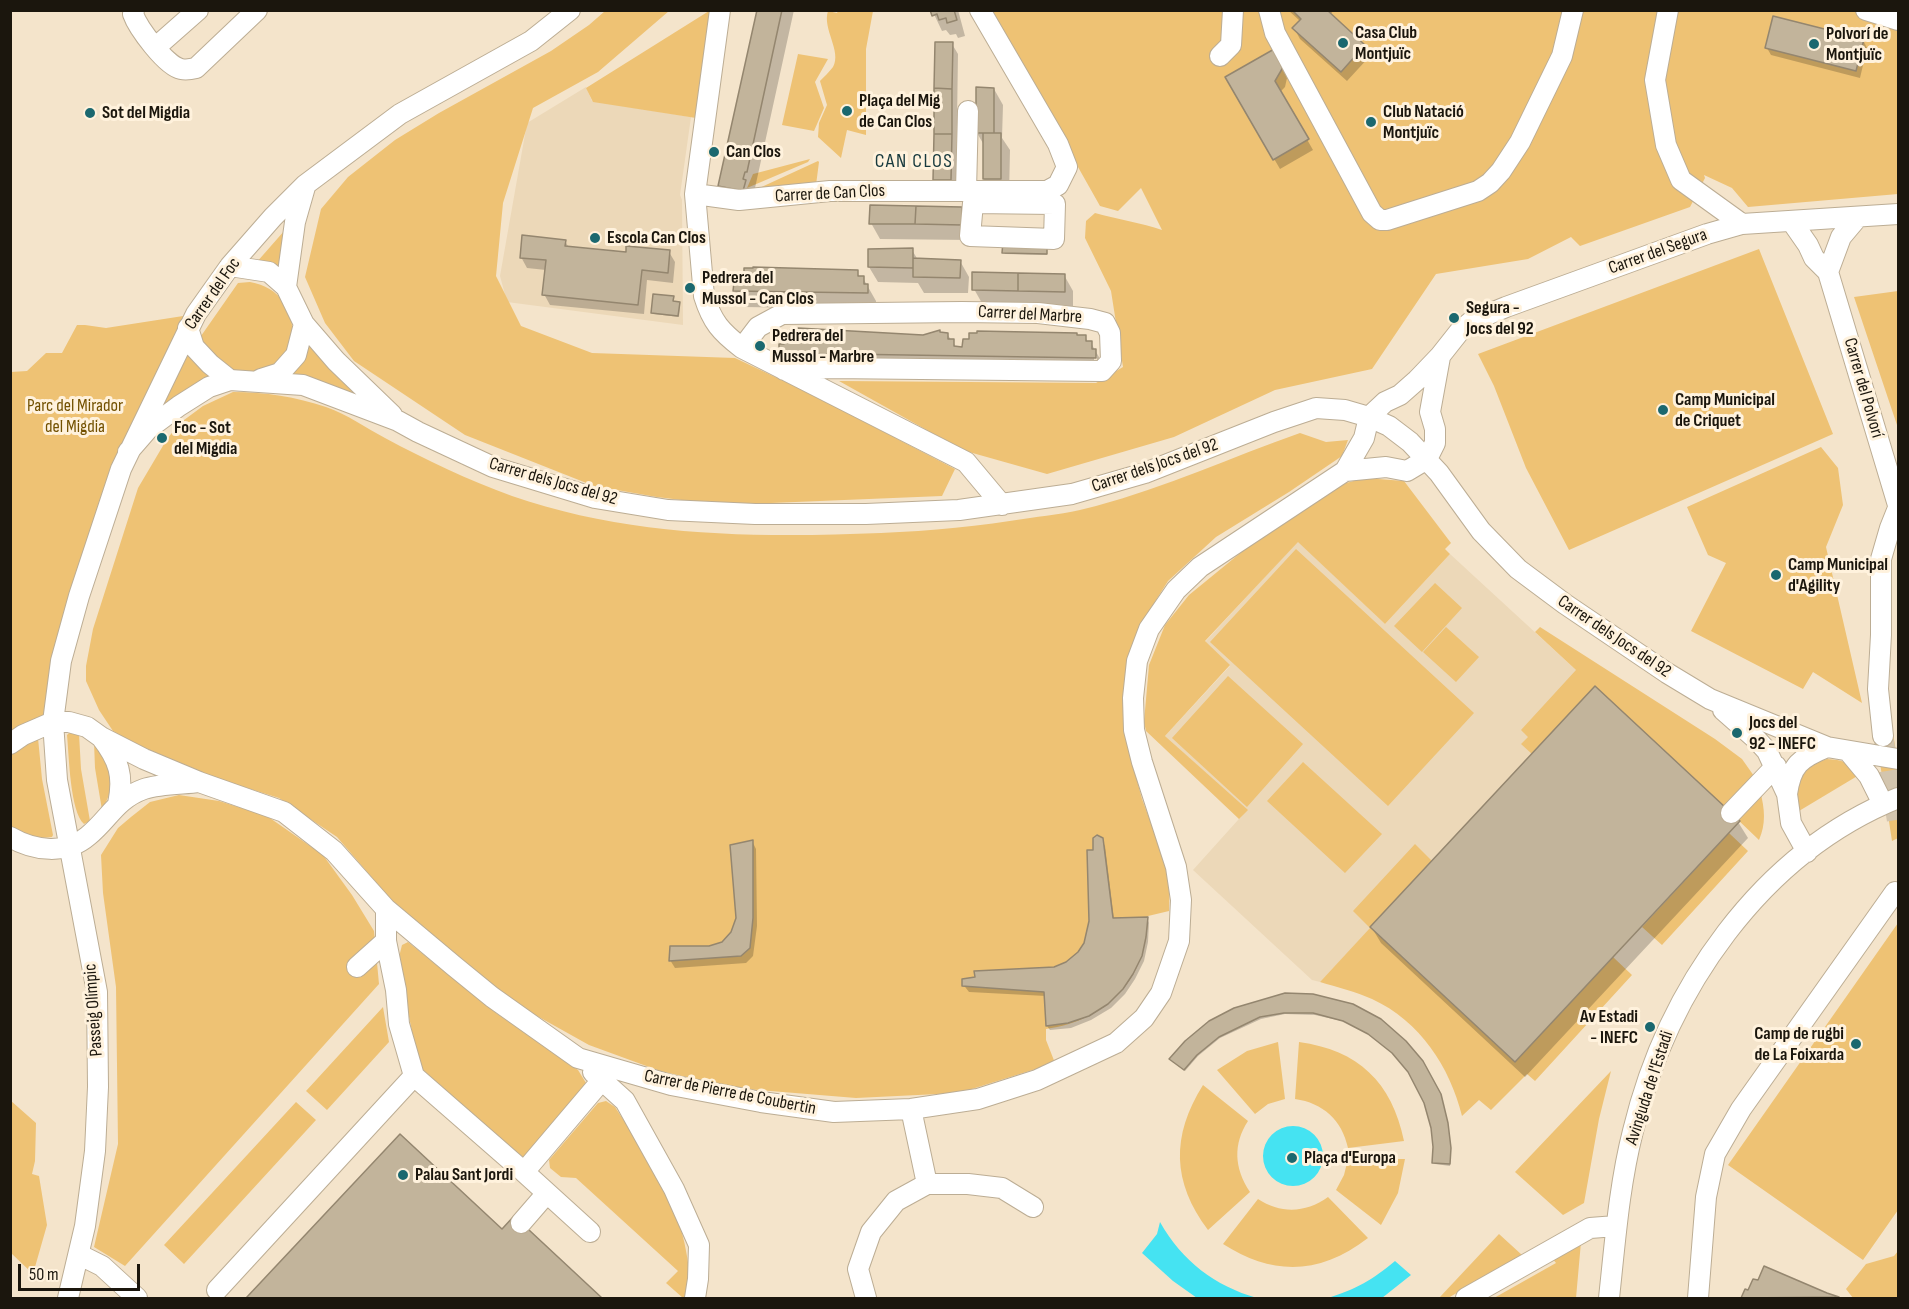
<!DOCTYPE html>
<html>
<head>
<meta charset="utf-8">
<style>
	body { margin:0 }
	#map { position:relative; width:1909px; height:1309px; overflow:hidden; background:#f4e4cb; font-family:"Sofia Sans Condensed",sans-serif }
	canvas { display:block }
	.frame { position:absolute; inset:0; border:12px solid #1b160d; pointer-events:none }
	.scale { position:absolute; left:18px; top:1264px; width:122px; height:27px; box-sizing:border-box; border:3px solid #1b160d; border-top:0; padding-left:8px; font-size:18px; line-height:21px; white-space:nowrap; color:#1b160d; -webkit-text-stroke:4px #fff2dd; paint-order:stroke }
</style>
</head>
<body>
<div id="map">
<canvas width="1909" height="1309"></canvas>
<div class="frame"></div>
<div class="scale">50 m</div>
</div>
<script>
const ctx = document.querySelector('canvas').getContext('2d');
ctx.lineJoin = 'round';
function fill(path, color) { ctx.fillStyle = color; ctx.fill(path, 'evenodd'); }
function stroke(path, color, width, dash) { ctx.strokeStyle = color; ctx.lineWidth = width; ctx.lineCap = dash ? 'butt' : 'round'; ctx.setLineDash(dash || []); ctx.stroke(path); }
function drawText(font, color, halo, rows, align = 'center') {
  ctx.font = font + ' "Sofia Sans Condensed",sans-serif'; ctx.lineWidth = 6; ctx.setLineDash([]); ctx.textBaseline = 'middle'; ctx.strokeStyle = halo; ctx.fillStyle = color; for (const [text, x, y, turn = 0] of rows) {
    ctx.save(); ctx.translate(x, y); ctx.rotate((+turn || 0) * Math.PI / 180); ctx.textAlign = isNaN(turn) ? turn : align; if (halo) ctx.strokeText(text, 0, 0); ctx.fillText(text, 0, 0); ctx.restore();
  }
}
const built = new Path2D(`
	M586 87 592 101 691 117 680 195 682 200 683 325 507 302 500 276 527 123Z
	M1298 541 1385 624 1450 554 1740 821 1515 1062 1371 928 1320 982 1312 980 1193 870 1247 810 1165 736 1230 666 1205 642Z`);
const green = new Path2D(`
	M605 11H669L598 72 533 108 503 203 496 276 521 326 592 353 735 358 809 393 955 469 942 496 722 505 657 497 594 486 465 435 354 361 325 323 305 277 321 209 348 177 395 140 439 113 551 51 589 25Z
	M709 11H712L696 118 593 102 586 88Z
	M828 11 837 13 838 11H873L866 49V135L847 130 841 158 818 137 819 123 827 105 820 81C824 77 829 72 833 67 842 51 822 29 828 11Z
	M990 11H1898V194L1748 207 1732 188 1704 175 1705 178 1690 207 1580 246 1571 237 1528 259 1436 274 1372 369 1275 390 1174 437 1047 474 969 452 932 433 839 381 1096 383 1123 367 1111 291 1085 238 1086 221 1095 213C1117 219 1142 223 1162 230L1141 188 1118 211 1100 206Z
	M798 54 828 59 815 82 824 108 814 131 782 125Z
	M810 159 808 162 747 188 753 174Z
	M818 161 819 162 816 185 755 190Z
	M292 222 283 275 256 263Z
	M1759 249 1833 434 1569 550 1526 468 1494 386 1478 354Z
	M250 282C312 293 301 377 248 373 237 372 231 372 223 365 212 354 206 350 201 336L238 283Z
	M1898 291V428L1854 297Z
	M196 314 128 452 53 722 11 744V372L27 371 46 353H62L77 325H85L106 328Z
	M307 338 374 404 286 375Z
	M190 352 214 379 158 412 173 380Z
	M233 392C265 392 296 397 326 407 347 414 366 428 385 438 426 460 468 480 512 496 630 537 757 538 881 533 931 531 980 526 1030 518 1052 515 1075 512 1096 506 1166 487 1232 457 1300 433L1326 442 1348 440 1342 456 1289 492 1216 537 1168 581 1146 616 1131 652 1127 687V743L1142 799 1170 874 1169 911 1148 916C1147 979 1108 1020 1046 1029V1040L1055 1063 959 1093 856 1098 734 1088 660 1071 589 1045 512 1002 406 917 337 837 279 798 215 778 149 752 113 731 99 710 86 681V666L93 629 138 488 167 439 180 423 203 406Z
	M1821 447 1838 468 1843 505 1826 547 1862 703 1813 672 1803 689 1691 631 1726 563 1708 555 1687 507Z
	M1365 478 1404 481 1451 543 1445 549 1450 554 1385 624 1298 542 1205 641 1230 665 1165 736 1248 810 1239 819 1146 731 1144 722 1149 665 1165 625 1189 595 1244 550 1314 502 1346 483Z
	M1296 549 1474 713 1388 806 1210 642Z
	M1435 583 1462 608 1422 652 1394 626Z
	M1446 627 1479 657 1456 682 1423 652Z
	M1540 627 1715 739 1742 759 1754 776 1725 807 1532 754 1521 744 1528 737 1521 730 1576 670 1535 632Z
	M1228 676 1303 744 1247 807 1172 738Z
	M69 733 79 734 81 769 90 821 84 824C70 812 69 755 67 735Z
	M1893 733 1898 764V838L1892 841 1876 737Z
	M38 738 42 779 53 835 52 837C38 839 21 837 11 827V753Z
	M94 742C98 748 106 755 109 762 116 778 110 796 102 810L95 768Z
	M1827 759C1842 760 1850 762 1859 775L1799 811C1798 804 1794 794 1795 787 1796 771 1814 763 1827 759Z
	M1303 762 1382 834 1345 873 1267 801Z
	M1760 791C1765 809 1766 824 1759 840L1736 818Z
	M179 795 219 801 267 816 323 855 352 895 374 931 379 984 125 1266 94 1247 118 1144 116 987 103 893 101 855 118 828 131 817 150 802Z
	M1729 833 1748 851 1662 945 1642 927Z
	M1415 844 1432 861 1371 928 1515 1062 1613 957 1632 975 1535 1081 1527 1074 1491 1110 1479 1100 1462 1116C1450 1067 1420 1021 1372 999 1356 992 1337 987 1320 982L1370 928 1353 911Z
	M1898 923V1210L1863 1260 1728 1165Z
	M408 942 496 1013 578 1070 586 1083 524 1160 426 1075 418 1062 398 961 402 945Z
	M383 1007 389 1042 327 1110 306 1091Z
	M1278 1042 1285 1099 1268 1104 1255 1114 1217 1070 1247 1051Z
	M1299 1042C1358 1050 1392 1082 1404 1141L1348 1148C1342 1120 1323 1103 1295 1099Z
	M1611 1071 1599 1119 1584 1203 1563 1215 1515 1172Z
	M1203 1085 1248 1121C1233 1144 1234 1168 1250 1192L1208 1230C1172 1182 1171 1136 1203 1085Z
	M10 1100 36 1123 35 1161 32 1174 39 1176 47 1225 33 1274 11 1253Z
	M606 1101 615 1107C629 1129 646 1150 659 1173 678 1208 688 1248 691 1288L683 1298 666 1283 678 1271 576 1178 561 1177 550 1168 549 1160 598 1103Z
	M296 1102 316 1120 184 1264 164 1245Z
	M1348 1159H1405L1398 1193 1381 1225 1336 1190 1344 1175Z
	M1328 1197 1368 1238C1320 1275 1273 1276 1223 1244L1258 1199C1281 1214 1306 1213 1328 1197Z
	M1499 1234 1522 1255 1448 1298H1439Z
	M1581 1242 1576 1298H1494L1556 1263 1552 1258Z
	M1898 1251V1298H1853L1846 1289 1866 1264 1894 1256Z`);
const water = new Path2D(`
	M1263 1156a30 30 0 1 1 60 0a30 30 0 1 1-60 0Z
	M1160 1222C1182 1261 1215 1286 1257 1298H1197L1173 1281 1142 1253 1157 1234Z
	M1395 1261 1411 1275 1382 1298H1328C1357 1289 1372 1280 1395 1261Z`);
const shadow = new Path2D(`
	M758 10H794L755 188H753L752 194 729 201 720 185Z
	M932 10H958L965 36 958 38 956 34 950 35 946 30 942 31Z
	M1288 10H1334L1330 15 1364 46 1370 56 1347 81 1300 39 1294 28 1300 21Z
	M1863 40 1867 48 1860 78 1771 55 1767 48Z
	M952 44 958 54 956 190H941L935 180Z
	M1281 60 1287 78 1285 87 1280 92 1313 150 1280 169 1227 78Z
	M994 89 1003 105 1002 138 1010 150 1009 195H993L984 179V145L977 133Z
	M962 209 971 224 970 240 880 239 871 223Z
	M565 241 569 248 627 254 669 252 675 262 673 283 647 280 644 314 550 305 544 294 546 270 527 268 521 257Z
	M1047 245V255L1005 254 1004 252Z
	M912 250 918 260 960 261 969 277 968 293H924L918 283 878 282 869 267Z
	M857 272 860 278H863L876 301V309L744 307 735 291Z
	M1064 275 1073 291V307L983 305 974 289Z
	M673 298 674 302 680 305 679 317 654 314 653 312Z
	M947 334 957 348 1085 336 1088 343H1091L1104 366 790 369 780 353ZM1094 356H1097V366H1094Z
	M1738 822 1748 838 1525 1077 1381 943 1372 928Z
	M752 841 756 849 757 926 753 956 746 963 675 968 670 960 723 943 733 933 737 918Z
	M1102 841 1105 846 1114 919 1147 918 1149 923 1148 942 1144 961 1135 979 1125 994 1111 1008 1091 1020 1071 1028 1050 1030 1047 1026 1046 996 969 992 962 983 1054 969 1067 963 1079 953 1085 943 1091 922 1095 851Z
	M1353 1005 1441 1098 1448 1126 1451 1151 1450 1166 1435 1164 1434 1162 1433 1128 1426 1103 1411 1073 1395 1055 1371 1036 1346 1022 1315 1015 1285 1014 1261 1019 1220 1038 1198 1056 1185 1071 1172 1061 1235 1009Z
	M400 1136 502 1231 514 1218 601 1298H248Z
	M1765 1268 1838 1298H1742L1746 1291 1749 1293 1759 1282Z`);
const building = new Path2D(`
	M757 10H782L747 172H745L743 179 746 180 743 191 718 186Z
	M930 10H954L957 20 947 23 946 18 939 20 937 14 932 16Z
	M1292 10H1327L1365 45 1341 72 1292 28 1301 19Z
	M1773 16 1864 39 1856 71 1765 48Z
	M935 42H953L952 89 934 88Z
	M1276 48 1281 63 1282 69 1275 81 1309 139 1273 160 1225 77Z
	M976 87 994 88V133H976Z
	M934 88 952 89V134H934Z
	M983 133H1001V179H983Z
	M934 134H952L951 180H933Z
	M870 205 916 206 915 224H869Z
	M916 206 962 207V225L915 224Z
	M522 235 566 240 565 246 626 252V246L670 250 668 273 642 270 638 305 542 295 546 260 520 258Z
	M1003 241 1047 242V254L1002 253Z
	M913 248V268L868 267V249Z
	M913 258 961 260 960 278 913 277Z
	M753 267 858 270V276H864V284H868V293L733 291 734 282H738V274H744V268H753Z
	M972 272 1018 273V291L972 290Z
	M1018 273 1065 274V292L1018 291Z
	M653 294 674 296 673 301 680 302 678 316 651 313Z
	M798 328 923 335 940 330V332L948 333V339H954V346L962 347 963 339H969V333H977V331L1077 333V335H1086V341H1092V349H1096V358L779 353V344H784L783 336H790V330H798Z
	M1595 686 1740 821 1515 1062 1370 927Z
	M1097 835 1103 838 1113 918 1148 917 1146 937 1142 956 1133 974 1123 989 1108 1004 1089 1016 1068 1023 1046 1026 1044 992 962 986V979L975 977 974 971 1054 967 1066 962 1078 952 1084 943 1089 921 1087 850H1093V838Z
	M753 840V918L750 948 741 956 669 961 670 946H709L722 942 731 932 736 918 730 845Z
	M1285 993 1313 994 1353 1004 1381 1019 1406 1041 1423 1061 1441 1094 1448 1123 1451 1148 1450 1164 1432 1163 1433 1147 1431 1128 1424 1103 1408 1072 1392 1053 1368 1034 1343 1021 1313 1013H1284L1260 1017 1219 1037 1197 1055 1184 1070 1169 1059 1185 1041 1209 1021 1234 1008Z
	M400 1134 502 1229 514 1216 602 1298H246Z
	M1764 1266 1827 1293 1839 1297 1741 1298 1745 1289 1748 1290 1753 1279 1758 1280Z`);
const minorTunnel = new Path2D(`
	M1884 741 1898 827`);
const minor = new Path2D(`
	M134 10 133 14C138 28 166 66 181 69 186 70 192 69 196 68L257 10
	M720 10 695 194 704 296C712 322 721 332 742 348L966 462 1002 505
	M1269 10 1275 33 1372 213 1380 220H1387L1478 191 1490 183 1501 171 1520 142 1562 56 1573 10
	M1668 10 1655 80 1666 145 1681 180 1742 224
	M1866 10 1898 20
	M156 47 198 10
	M1220 56 1231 45 1233 10
	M966 191 968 111
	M695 194 739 200 830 191H1047L1058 185 1067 167 1058 144 980 10
	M973 203 1055 204 1054 239 970 236Z
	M1792 222 1808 245 1814 258 1828 272 1898 505
	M230 266 269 272 286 287 304 324 336 361 392 415
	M1828 272 1841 237 1857 218
	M286 287 295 222 305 187
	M188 328 194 347 210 364 230 380
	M742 348 758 327 782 314 962 312 1038 313 1090 319 1105 323 1110 333 1111 361 1102 371 831 368 784 370
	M261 379 280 373 296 355 304 324
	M1369 417 1385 402 1400 395 1417 380 1440 356 1459 332 1472 321 1506 307 1707 234 1742 224 1898 214
	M128 452 148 429 179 406 209 387 230 380 303 385 398 421 418 432 493 467 595 498 668 510 755 514H866L959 510 1072 494 1145 473 1274 422 1316 408 1345 410 1369 417 1389 426 1410 442 1439 473 1481 531 1518 569 1565 604 1667 673 1710 699 1827 747 1898 759
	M1427 459 1435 443V429L1430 412 1440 357
	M1345 471 1386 467 1407 471 1427 459
	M1723 710 1757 740 1767 751 1787 794 1791 823 1807 852
	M1883 736 1878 689 1881 635V559L1890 528 1898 508
	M101 737C119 760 124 776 118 804
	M10 744 23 735 53 722H69L87 727 101 737 144 759 199 782 284 812 334 851 386 909 454 966 492 997 578 1058 671 1085 761 1102 834 1112 911 1109 978 1099 1037 1080 1116 1043 1144 1018 1161 993 1179 941 1181 900 1176 867 1142 762 1134 730 1133 698 1137 661 1149 629 1176 590 1200 567 1345 471 1364 438 1369 417
	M1849 752 1869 776 1883 804
	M1787 794C1791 765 1800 758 1827 747
	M1731 813 1776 766
	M10 837C34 851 66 855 88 836 109 819 116 799 144 789 159 784 183 784 199 782
	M386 909V941L396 990 399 1024 414 1076 524 1172 602 1080
	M357 967 386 941
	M593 1072 625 1101 674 1189 699 1245 698 1279 695 1298
	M911 1109 927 1184
	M524 1172 590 1232
	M521 1223 547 1193
	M80 1255 102 1266 137 1298
	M217 1290 414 1076
	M68 1298 85 1226 95 1151 98 1087 97 992 57 780 53 722 61 661 79 596 121 469 196 314 230 266 273 217 305 185 400 114 531 41 570 10
	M866 1298 858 1269 871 1232 896 1201 927 1184H968L1002 1188 1033 1207
	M1466 1298 1590 1228 1616 1226
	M1609 1298C1615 1243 1619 1186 1633 1131 1667 990 1760 854 1898 798
	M1698 1298 1706 1197 1715 1154 1741 1109 1895 892`);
const markers = [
	[1343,43,6,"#1b686f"],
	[1814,44,6,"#1b686f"],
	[847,111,6,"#1b686f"],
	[90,113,6,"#1b686f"],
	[1371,122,6,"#1b686f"],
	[714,152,6,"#1b686f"],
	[595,238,6,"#1b686f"],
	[690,288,6,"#1b686f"],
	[1454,318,6,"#1b686f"],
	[760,346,6,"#1b686f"],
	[1663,410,6,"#1b686f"],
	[162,438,6,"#1b686f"],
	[1776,575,6,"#1b686f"],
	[1737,733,6,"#1b686f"],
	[1650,1027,6,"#1b686f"],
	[1856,1044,6,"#1b686f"],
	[1292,1158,6,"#1b686f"],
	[403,1175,6,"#1b686f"]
];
const poiNames = [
	["Casa Club",1355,33],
	["Montjuïc",1355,54],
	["Polvorí de",1826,34],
	["Montjuïc",1826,55],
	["Plaça del Mig",859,101],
	["de Can Clos",859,122],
	["Club Natació",1383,112],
	["Montjuïc",1383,133],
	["Sot del Migdia",102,113],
	["Can Clos",726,152],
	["Escola Can Clos",607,238],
	["Pedrera del",702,278],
	["Mussol - Can Clos",702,299],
	["Segura -",1466,308],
	["Jocs del 92",1466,329],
	["Pedrera del",772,336],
	["Mussol - Marbre",772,357],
	["Camp Municipal",1675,400],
	["de Criquet",1675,421],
	["Foc - Sot",174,428],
	["del Migdia",174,449],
	["Camp Municipal",1788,565],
	["d'Agility",1788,586],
	["Jocs del",1749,723],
	["92 - INEFC",1749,744],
	["Av Estadi",1638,1017,"right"],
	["- INEFC",1638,1038,"right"],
	["Camp de rugbi",1844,1034,"right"],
	["de La Foixarda",1844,1055,"right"],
	["Plaça d'Europa",1304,1158],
	["Palau Sant Jordi",415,1175]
];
const streetNames = [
	["Carrer de Can Clos",830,194,-3],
	["Carrer del Segura",1658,252,-20],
	["Carrer del Foc",213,294,-55],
	["Carrer del Marbre",1030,315,3],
	["Carrer del Polvorí",1863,388,74],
	["Carrer dels Jocs del 92",1155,466,-19],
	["Carrer dels Jocs del 92",553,482,16],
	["Carrer dels Jocs del 92",1614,637,34],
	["Passeig Olímpic",94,1010,-94],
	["Avinguda de l'Estadi",1650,1088,-72],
	["Carrer de Pierre de Coubertin",730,1093,11]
];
const parkNames = [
	["Parc del Mirador",75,406],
	["del Migdia",75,427]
];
const neighbourhoodNames = [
	["CAN CLOS",914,162]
];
fill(built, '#ecd8b8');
fill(green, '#eec274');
fill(water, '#45e3f2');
fill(shadow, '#0003');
fill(building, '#c2b49b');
stroke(building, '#94866f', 1.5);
stroke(minorTunnel, '#d3c5ae', 20, [20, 10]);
stroke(minor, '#bcad94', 22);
stroke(minor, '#fff', 20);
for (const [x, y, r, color] of markers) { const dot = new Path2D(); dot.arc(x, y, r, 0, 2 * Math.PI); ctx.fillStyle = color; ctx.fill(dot); stroke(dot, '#fff2dd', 2); }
drawText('bold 18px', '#1b160d', '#fff2dd', poiNames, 'left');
drawText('18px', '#1b160d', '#fff2dd', streetNames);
drawText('18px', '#735100', '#fff2dd', parkNames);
ctx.letterSpacing = '1.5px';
drawText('20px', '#17393d', '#fff2dd', neighbourhoodNames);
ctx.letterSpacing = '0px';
</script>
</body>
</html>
